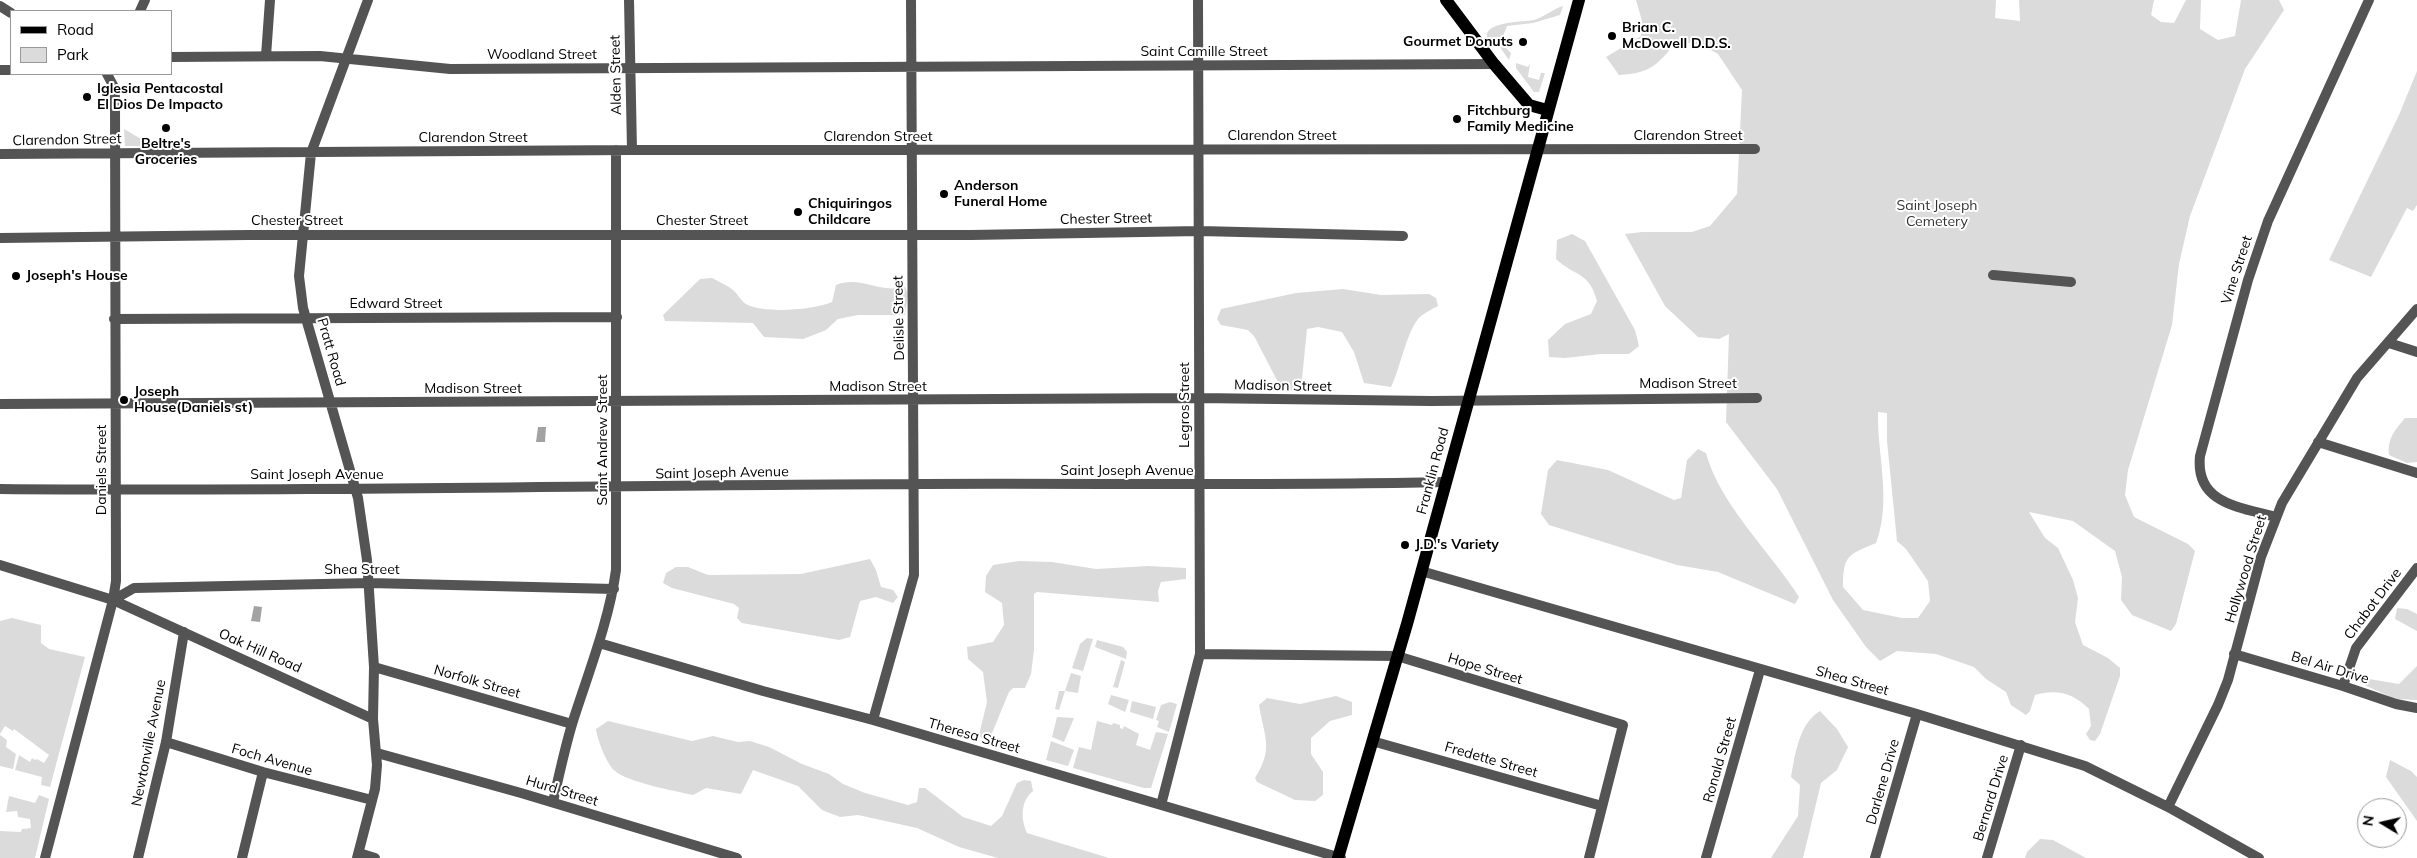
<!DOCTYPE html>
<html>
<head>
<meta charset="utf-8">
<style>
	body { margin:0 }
	#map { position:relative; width:2417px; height:858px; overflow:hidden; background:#fff; font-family:Mulish,sans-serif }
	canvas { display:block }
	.legend { position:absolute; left:10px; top:10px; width:162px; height:65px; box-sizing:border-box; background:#fff; border:1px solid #999; margin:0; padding:6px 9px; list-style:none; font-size:15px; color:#000 }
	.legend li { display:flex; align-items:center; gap:10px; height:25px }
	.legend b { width:25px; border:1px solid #999 }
	.north { position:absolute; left:2357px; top:798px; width:50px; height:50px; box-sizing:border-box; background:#fff; border:1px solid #999; border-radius:50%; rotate:279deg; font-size:14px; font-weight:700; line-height:20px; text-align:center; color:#000 }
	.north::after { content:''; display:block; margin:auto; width:18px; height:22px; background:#000; clip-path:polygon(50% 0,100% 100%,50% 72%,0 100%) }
</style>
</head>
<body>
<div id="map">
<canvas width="2417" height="858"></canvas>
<ul class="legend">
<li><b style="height:6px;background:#000"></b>Road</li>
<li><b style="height:14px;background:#dbdbdb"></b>Park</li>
</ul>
<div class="north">N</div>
</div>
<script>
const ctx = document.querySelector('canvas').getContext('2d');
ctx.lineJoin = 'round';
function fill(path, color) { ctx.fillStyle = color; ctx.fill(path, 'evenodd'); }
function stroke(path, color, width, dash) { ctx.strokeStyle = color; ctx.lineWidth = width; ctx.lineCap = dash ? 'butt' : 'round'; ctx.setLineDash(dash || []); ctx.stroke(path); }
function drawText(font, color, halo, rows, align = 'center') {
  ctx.font = font + ' Mulish,sans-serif'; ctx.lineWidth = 4; ctx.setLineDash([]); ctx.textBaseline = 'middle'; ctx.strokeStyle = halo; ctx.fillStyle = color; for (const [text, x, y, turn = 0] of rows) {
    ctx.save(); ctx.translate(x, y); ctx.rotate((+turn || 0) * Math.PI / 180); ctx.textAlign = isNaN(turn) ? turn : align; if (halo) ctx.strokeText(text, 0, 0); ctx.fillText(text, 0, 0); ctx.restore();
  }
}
const green = new Path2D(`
	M1636 0H1996L1995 18 2020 21 2019 0H2154L2151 15 2161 22 2174 23 2186 0H2201L2200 29 2218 40 2235 36 2241 0H2279L2284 10 2245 69 2190 216 2179 264 2172 325 2128 470 2125 495 2134 517 2188 544 2195 551 2176 624 2171 631 2132 615 2121 600 2122 577 2115 551 2073 521 2029 512 2045 538 2058 548 2073 580 2078 598 2075 622 2083 645 2108 658 2120 668V676L2100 734 2095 741 2090 740 2086 734 2091 726 2089 709C2073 693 2057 689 2035 695L2030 711 2026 715 2011 705 2006 692 1986 679 1974 667 1936 654 1897 651 1880 661 1866 647 1833 600 1777 489 1726 422 1729 334 1719 339 1698 337 1665 306 1625 234 1642 232H1692L1710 226 1737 194 1742 90 1718 54 1702 45 1677 41C1657 65 1652 73 1619 75L1606 57 1641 36 1642 21ZM1878 412 1887 413V441L1897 541 1906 549 1928 581 1930 601 1918 618H1902L1863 610 1843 587C1843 555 1848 555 1876 543 1892 502 1877 454 1878 412Z
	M1563 6 1560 15 1533 23 1507 26 1502 39 1505 47 1511 53 1509 60 1495 40 1490 43C1474 21 1526 22 1534 20 1544 17 1553 9 1563 6Z
	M1516 63 1528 67 1530 63 1528 77 1539 80 1541 73H1545L1539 92H1534L1516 68Z
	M2417 71V205L2413 211 2407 208 2371 277 2329 260 2399 115Z
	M124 129 148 143V146H125Z
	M1572 234 1585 241 1635 330 1639 346 1629 354H1601L1565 358 1549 357 1548 340 1565 324 1591 314 1597 301C1589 271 1575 277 1556 259L1557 240Z
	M712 278C719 282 727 285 733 290 738 294 741 301 746 304 764 314 813 310 832 302L836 285C859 275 881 294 905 287L908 294 905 315H858L838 319 826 330 803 339 764 337 753 323 665 321 663 315 700 279Z
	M1343 289 1381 295 1429 294 1436 298 1438 306C1432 309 1426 312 1421 316 1407 328 1400 370 1391 387L1364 383 1354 352 1342 332 1318 327 1307 329 1301 389 1291 390 1280 386 1254 336 1248 330 1221 325 1217 319 1221 309 1296 293Z
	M2405 418H2417V462L2407 463 2389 455C2387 439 2395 430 2405 418Z
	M1698 449 1706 453C1720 505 1770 551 1799 597L1795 604 1718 572 1677 565 1549 525 1541 514 1548 470 1557 460 1608 470 1674 500 1681 498 1687 460Z
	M870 559 876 570 881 587 893 590 898 597 893 603 876 597 860 601 850 637 839 640 742 623 737 618 739 608 734 604 672 588 663 583 666 573 676 567H688L708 575 801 574Z
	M1019 561 1052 562 1096 569 1148 566 1186 568V579L1161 582 1158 591 1159 602 1037 592 1034 594V650L1031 674 1025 688H1013L1009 692 990 738 983 740 979 735 987 702 983 672 968 659 967 647 993 642 1004 625 1002 603 985 592 986 576 993 565Z
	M2397 608 2407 609 2417 614V631L2395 619Z
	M12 618 41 625V643L49 649 85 657 50 787 41 785 42 777 15 770 19 755 30 762 32 758 35 760 37 759 44 763 49 755 14 729 13 731 5 726 0 734V621Z
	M1087 638 1093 639 1083 671 1072 668 1080 644Z
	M1097 640 1123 647 1127 652 1126 659 1095 647Z
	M1121 660 1125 662 1118 688 1113 687Z
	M2417 666V700L2395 699 2360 683 2363 678 2399 684Z
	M1071 673 1081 676 1078 693 1065 691 1059 710 1055 709 1059 691H1065Z
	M1111 695 1129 700 1125 712 1108 704Z
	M1336 696 1352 702V715L1330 721 1311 738V754L1323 772V795L1315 801 1295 800 1257 782 1255 778C1274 748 1264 737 1259 705L1267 698 1300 704Z
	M1132 701 1156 707 1153 719 1130 712Z
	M1170 702 1177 704 1169 732 1157 727 1159 721 1156 720 1161 705Z
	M1820 711 1837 729 1848 747 1837 770 1821 783 1803 858H1771L1798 816 1800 785 1791 777C1795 755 1799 723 1820 711Z
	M1057 717 1074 718 1064 742 1052 737Z
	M608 721 692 741 713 736 738 742 750 741 769 747 802 764 829 774 843 784 865 793 908 805 917 802 919 788H925L963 817 991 826 1002 816 1017 783 1024 780 1031 781 1033 791C1020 801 1021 820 1027 833L1109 858H998L959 847 917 828 858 815 840 817 822 810 798 786 753 770 741 794 706 788 693 795C675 791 627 782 615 771 607 765 597 739 596 729Z
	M1097 721 1112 725 1113 723 1120 725V728L1123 729 1124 726 1139 734 1136 745 1150 750 1156 732 1168 734 1151 788H1144L1073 768 1079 747 1091 750Z
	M0 735 7 740 6 747 16 754 13 769 0 766Z
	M1051 741 1074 750 1068 766 1046 760Z
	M2390 760 2411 771 2417 777V821L2386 777Z
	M39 795 49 799 35 858H0V831L21 832 22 829 31 828 30 819 18 817 17 811 6 812 9 796 35 803Z
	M2040 839 2053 840 2086 858H2025L2027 852Z`);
const water = new Path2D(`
	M538 427H546L545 442H536Z
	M254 606 262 607 260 622 251 621Z`);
const minor = new Path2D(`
	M629 0 632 150
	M0 6 11 13
	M140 11 145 0
	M266 56 270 0
	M171 57 320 56 450 69 1494 64
	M0 70H11
	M0 154 632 150 1755 149
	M0 238 248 235H971L1200 231 1403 236
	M1993 275 2071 282
	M114 319 617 317
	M2389 343 2417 352
	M0 404 1198 398 1431 401 1757 398
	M2318 442 2417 473
	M0 489C305 492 610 485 915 484 1091 483 1268 486 1445 482
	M2276 517C2240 507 2195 504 2200 456L2248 280 2268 221 2369 0
	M0 565 113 600 373 719
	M1421 571 1917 714 2085 766 2168 807 2259 858
	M113 600 134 588 370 583 614 589
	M599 643 763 691 873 720 1341 858
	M1200 654 1397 656 1623 725 1589 858
	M2234 654 2343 686 2396 704 2417 708
	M374 667 572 724
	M2343 686 2356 648 2417 568
	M873 720 914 575 911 0
	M1372 741 1602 806
	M166 742 263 772 372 800
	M377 753 521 793 737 858
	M553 802C559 775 565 747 573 721 589 671 609 621 616 570V150
	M1161 805 1200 654 1198 0
	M2168 807 2218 705 2228 680 2261 557 2282 503 2357 378 2417 309
	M359 853 375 858
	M45 858 113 600 116 581 115 98 114 87 107 74
	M138 858 166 742 184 632
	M242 858 263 772
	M357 858 375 789 377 765 373 719 374 667 367 560 358 498 303 308 299 276 311 153 368 0
	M1706 858 1760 670
	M1875 858 1917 714
	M1987 858 2021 745`);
const major = new Path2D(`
	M1446 0 1494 64 1529 105 1547 110
	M1338 858 1407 624 1579 0`);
const markers = [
	[1612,36,5,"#000"],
	[1523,42,5,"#000"],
	[87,97,5,"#000"],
	[1457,119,5,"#000"],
	[166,128,5,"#000"],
	[944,194,5,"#000"],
	[798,212,5,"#000"],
	[16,276,5,"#000"],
	[124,400,5,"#000"],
	[1405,545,5,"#000"]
];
const poiNames = [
	["Brian C.",1622,28],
	["McDowell D.D.S.",1622,44],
	["Gourmet Donuts",1513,42,"right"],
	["Iglesia Pentacostal",97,89],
	["El Dios De Impacto",97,105],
	["Fitchburg",1467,111],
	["Family Medicine",1467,127],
	["Beltre's",166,144,"center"],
	["Groceries",166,160,"center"],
	["Anderson",954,186],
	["Funeral Home",954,202],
	["Chiquiringos",808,204],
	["Childcare",808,220],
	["Joseph's House",26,276],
	["Joseph",134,392],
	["House(Daniels st)",134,408],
	["J.D.'s Variety",1415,545]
];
const streetNames = [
	["Saint Camille Street",1204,52],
	["Woodland Street",542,55],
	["Alden Street",616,75,-91],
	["Clarendon Street",1282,136],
	["Clarendon Street",1688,136],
	["Clarendon Street",878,137],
	["Clarendon Street",473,138],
	["Clarendon Street",67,140,-1],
	["Chester Street",1106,219,-1],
	["Chester Street",297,221],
	["Chester Street",702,221],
	["Vine Street",2237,270,-72],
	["Edward Street",396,304],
	["Delisle Street",899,318,-91],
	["Pratt Road",331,352,74],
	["Madison Street",1688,384],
	["Madison Street",1283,386,1],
	["Madison Street",878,387],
	["Madison Street",473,389],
	["Legros Street",1185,405,-90],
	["Saint Andrew Street",603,440,-90],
	["Daniels Street",102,470,-90],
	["Saint Joseph Avenue",1127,471],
	["Franklin Road",1433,471,-75],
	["Saint Joseph Avenue",722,473,-1],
	["Saint Joseph Avenue",317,475],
	["Hollywood Street",2246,569,-73],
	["Shea Street",362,570],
	["Chabot Drive",2373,604,-53],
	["Oak Hill Road",260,651,24],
	["Bel Air Drive",2330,668,17],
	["Hope Street",1485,669,17],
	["Shea Street",1852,681,16],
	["Norfolk Street",477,682,16],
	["Theresa Street",974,736,16],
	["Newtonville Avenue",149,743,-79],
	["Foch Avenue",272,760,16],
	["Fredette Street",1491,760,16],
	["Ronald Street",1720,760,-74],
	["Darlene Drive",1883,782,-74],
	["Hurd Street",562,791,17],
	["Bernard Drive",1991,798,-73]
];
const parkNames = [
	["Saint Joseph",1937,206],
	["Cemetery",1937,222]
];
fill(green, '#dbdbdb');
fill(water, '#a2a2a2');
stroke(minor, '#545454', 10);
stroke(major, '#000', 12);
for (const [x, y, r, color] of markers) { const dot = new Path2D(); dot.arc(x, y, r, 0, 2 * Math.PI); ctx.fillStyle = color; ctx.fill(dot); stroke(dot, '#fff', 2); }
drawText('bold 14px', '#000', '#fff', poiNames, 'left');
drawText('14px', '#000', '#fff', streetNames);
drawText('14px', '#323232', '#fff', parkNames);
</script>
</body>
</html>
